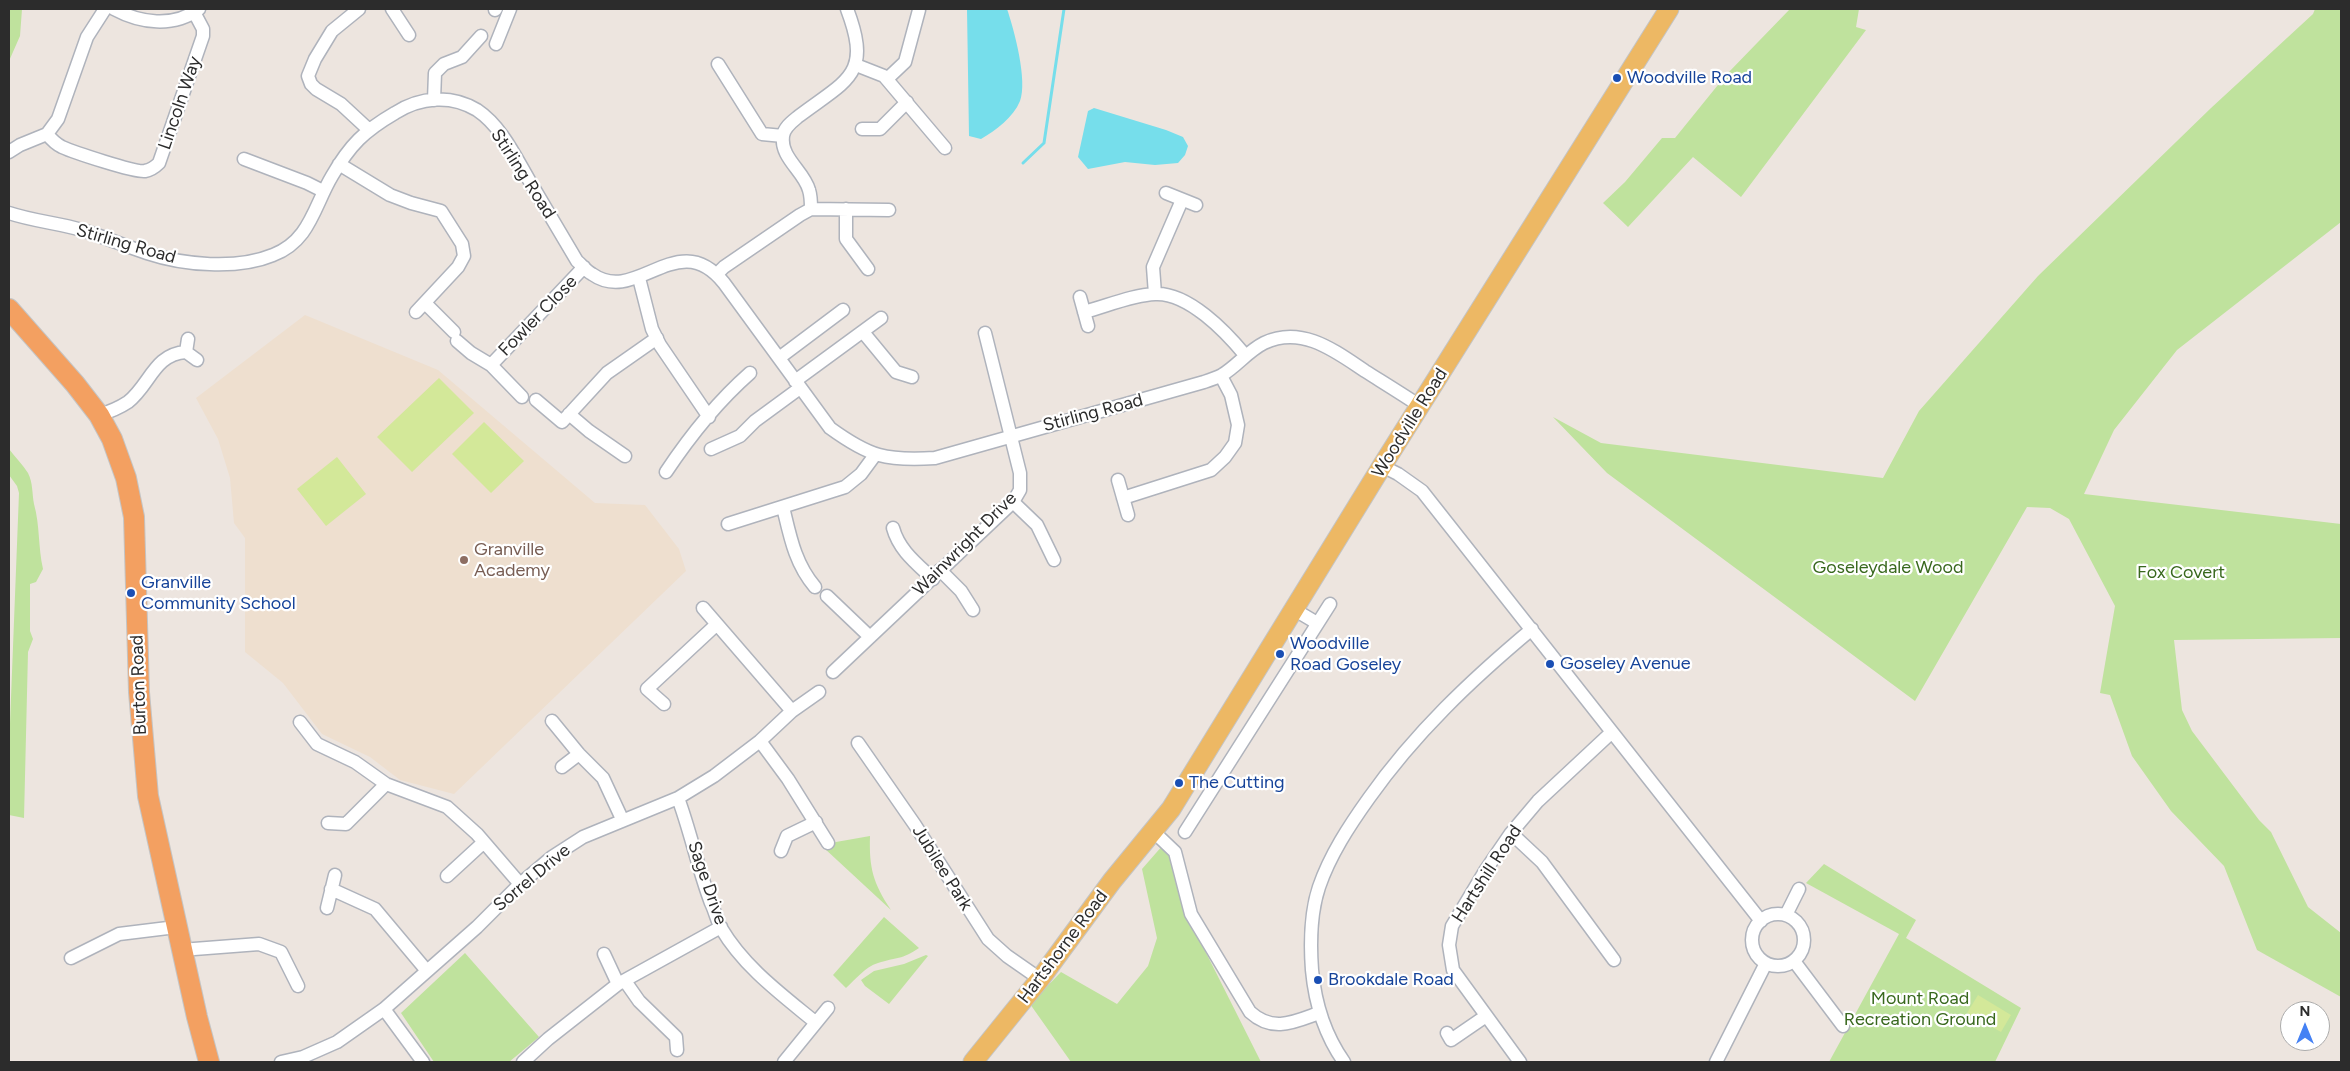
<!DOCTYPE html>
<html>
<head>
<meta charset="utf-8">
<style>
	body { margin:0 }
	#map { position:relative; width:2350px; height:1071px; overflow:hidden; background:#ede5df; font-family:Figtree,sans-serif }
	canvas { display:block }
	.frame { position:absolute; inset:0; border:10px solid #2c2c2c; pointer-events:none }
	.north { position:absolute; left:2280px; top:1001px; width:50px; height:50px; box-sizing:border-box; background:#fff; border:1px solid #ababab; border-radius:50%; rotate:0deg; font-size:14px; font-weight:700; line-height:20px; text-align:center; color:#2c2c2c }
	.north::after { content:''; display:block; margin:auto; width:18px; height:22px; background:#4481f4; clip-path:polygon(50% 0,100% 100%,50% 72%,0 100%) }
</style>
</head>
<body>
<div id="map">
<canvas width="2350" height="1071"></canvas>
<div class="frame"></div>
<div class="north">N</div>
</div>
<script>
const ctx = document.querySelector('canvas').getContext('2d');
ctx.lineJoin = 'round';
function fill(path, color) { ctx.fillStyle = color; ctx.fill(path, 'evenodd'); }
function stroke(path, color, width, dash) { ctx.strokeStyle = color; ctx.lineWidth = width; ctx.lineCap = dash ? 'butt' : 'round'; ctx.setLineDash(dash || []); ctx.stroke(path); }
function drawText(font, color, halo, rows, align = 'center') {
  ctx.font = font + ' Figtree,sans-serif'; ctx.lineWidth = 4.5; ctx.setLineDash([]); ctx.textBaseline = 'middle'; ctx.strokeStyle = halo; ctx.fillStyle = color; for (const [text, x, y, turn = 0] of rows) {
    ctx.save(); ctx.translate(x, y); ctx.rotate((+turn || 0) * Math.PI / 180); ctx.textAlign = isNaN(turn) ? turn : align; if (halo) ctx.strokeText(text, 0, 0); ctx.fillText(text, 0, 0); ctx.restore();
  }
}
const education = new Path2D(`
	M305 315 438 370 595 503 645 505 679 549 686 571 454 794 400 780 370 757 322 734 283 683 245 652V538L234 523 230 478 218 439 196 398Z`);
const green = new Path2D(`
	M9 9H22L20 36 9 61Z
	M1790 9H1859L1856 27 1866 30 1741 197 1693 157 1628 227 1603 203 1625 182 1662 138H1675L1726 75Z
	M2315 9H2341V222L2177 350 2114 430 2084 494 2341 524V638L2174 640 2182 710 2192 731 2259 820 2271 832 2308 907 2341 933V997L2257 950 2224 866 2171 811 2132 756 2110 695 2100 693 2115 606 2069 519 2050 508 2027 507 1915 701 1607 473 1553 417 1601 443 1883 478 1919 411 2038 276 2211 108 2313 14Z
	M9 449C15 457 23 465 28 473 33 483 32 493 34 504 40 525 38 547 43 569L36 582 30 584V631L33 639 28 652 24 818 9 815V749L19 493 17 486 9 475Z
	M870 836C869 868 873 883 891 910L824 848 836 842Z
	M1163 845 1170 852 1176 884 1187 915 1261 1062H1071L1030 1004 1061 972 1117 1004 1148 966 1157 938 1142 869Z
	M1824 864 1916 920 1906 938 2021 1008 1995 1062H1829L1899 934 1806 883Z
	M884 917 919 948C902 960 896 957 878 963 865 967 856 979 846 988L833 975Z
	M465 953 539 1037 509 1062H434L401 1013Z
	M926 955 928 956 889 1004 865 986 861 980 874 971 904 964Z`);
const pitch = new Path2D(`
	M439 378 474 413 412 472 377 437Z
	M484 422 524 461 491 493 452 454Z
	M337 457 366 494 326 526 297 489Z
	M1978 995 2011 1015 2001 1032 1967 1013Z`);
const water = new Path2D(`
	M967 9H1007C1014 29 1028 81 1020 101 1013 118 996 130 981 139L969 136Z
	M1094 108 1166 130 1183 137 1188 146 1185 155 1178 163 1155 165 1125 162 1088 169 1078 157 1088 111Z`);
const stream = new Path2D(`
	M1023 163 1044 143 1064 9`);
const minor = new Path2D(`
	M114 9C140 23 173 28 199 9
	M359 9 332 31 315 59 308 76 311 84 316 89 341 104 368 129
	M392 9 409 35
	M495 10 496 9
	M496 44 510 9
	M718 64 762 134 783 136
	M856 65 884 76 945 148
	M887 79 905 62 919 10
	M434 100 435 73 444 64 462 57 481 36
	M862 129H880L907 102
	M47 134 58 119 87 37 105 9
	M9 152 20 145 47 134C51 139 56 144 62 147 73 152 136 173 145 171 151 170 155 167 159 163L203 36V29L194 12
	M244 159 307 183 323 191
	M339 164 390 195 411 203 441 211 462 244 464 256 458 267 416 312
	M1166 193 1196 205
	M811 209C811 203 811 196 809 190 804 171 780 158 783 136 784 127 793 121 799 116 848 79 872 75 847 9
	M846 209V239L868 269
	M9 213C33 221 58 223 82 230 104 237 125 246 147 253 183 265 237 270 273 255 310 241 314 206 332 176 350 145 364 131 395 113 420 97 451 94 477 110 501 126 515 156 529 180 545 207 561 234 577 261 582 265 586 271 592 274 637 306 678 225 724 283L830 428C870 457 886 461 935 458L1204 382C1210 380 1216 378 1222 375 1237 366 1248 351 1264 343 1302 325 1335 351 1365 371 1384 383 1402 394 1420 406
	M717 274 724 267 800 215 811 209 889 210
	M639 278 652 329 660 345 709 417
	M1155 294 1153 267 1182 200
	M1080 297 1088 326
	M425 303 454 332
	M1084 312C1107 306 1132 295 1155 294 1188 292 1226 332 1245 355
	M863 332 896 372 912 377
	M188 339 186 352 197 360
	M457 341 471 353 491 365 522 397
	M779 358 843 310
	M491 365 584 267
	M795 381 881 318
	M536 400 562 422 607 373 657 338
	M569 414 589 431 625 456
	M99 415C109 412 119 408 128 402 150 385 154 354 186 352
	M711 449 740 436 755 421 800 388
	M1382 466 1398 474 1422 491 1761 921
	M666 472C690 436 717 402 750 373
	M1118 480 1128 515
	M1123 498 1211 470 1225 457 1235 443 1238 425 1231 395 1221 376
	M1013 502 1037 525 1054 560
	M783 507C790 536 795 564 815 587
	M728 524 845 487 861 474 875 455
	M893 528C899 550 916 563 933 579
	M940 570 961 591 973 610
	M827 596 870 637
	M703 608 792 711
	M1295 610 1317 623
	M833 672 1013 502 1020 490V473L985 333
	M664 704 647 689 717 624
	M552 721 579 754 603 778 622 819
	M300 722 317 744 355 762 386 784 447 807 477 834 520 884
	M760 741 788 779 828 843
	M858 743 915 825 988 939 1007 956 1040 979
	M562 767 579 754
	M678 798C691 833 698 869 711 903 715 911 717 921 721 928 744 967 781 994 815 1022
	M328 823 346 824 386 784
	M1154 832 1175 852 1191 914 1250 1012C1273 1033 1294 1022 1319 1013
	M1185 832 1330 604
	M1511 833 1542 862 1614 960
	M781 851 787 836 816 822
	M447 876 484 842
	M331 889 375 909 427 971
	M327 908 335 875
	M1752 940a26 26 0 1 1 52 0a26 26 0 1 1-52 0Z
	M1786 915 1799 889
	M181 950 259 944 281 952 298 986
	M604 954 618 984
	M71 958 119 934 176 927
	M1794 961 1843 1026
	M625 981 639 1001 676 1037 677 1050
	M384 1009 423 1062
	M1447 1033 1451 1040 1486 1016
	M281 1062 303 1057 337 1042 384 1009 477 927 520 884 552 857 583 837 678 798 714 776 760 741 792 711 819 692
	M523 1062 548 1039 618 984 721 927
	M784 1062 828 1008
	M1344 1062C1325 1035 1315 1003 1312 970 1310 943 1310 914 1319 887 1330 855 1349 826 1369 798 1415 733 1471 680 1532 629
	M1520 1062 1453 970 1449 945 1452 926 1485 871 1511 833 1538 801 1612 732
	M1716 1062 1766 963`);
const primary = new Path2D(`
	M973 1062 1040 979 1112 881 1171 809 1382 466 1669 9`);
const trunk = new Path2D(`
	M9 309 75 384 99 415 112 439 126 478 134 517 139 692 148 796 197 1017 209 1062`);
const markers = [
	[1617,78,5,"#1a4fb4"],
	[464,560,5,"#8d6e63"],
	[131,593,5,"#1a4fb4"],
	[1280,654,5,"#1a4fb4"],
	[1550,664,5,"#1a4fb4"],
	[1179,783,5,"#1a4fb4"],
	[1318,980,5,"#1a4fb4"]
];
const transitNames = [
	["Woodville Road",1627,78],
	["Granville",141,583],
	["Community School",141,604],
	["Woodville",1290,644],
	["Road Goseley",1290,665],
	["Goseley Avenue",1560,664],
	["The Cutting",1189,783],
	["Brookdale Road",1328,980]
];
const streetNames = [
	["Lincoln Way",180,103,-71],
	["Stirling Road",523,174,57],
	["Stirling Road",126,244,16],
	["Fowler Close",538,316,-46],
	["Stirling Road",1093,413,-15],
	["Woodville Road",1410,423,-58],
	["Wainwright Drive",965,544,-45],
	["Burton Road",139,685,-92],
	["Jubilee Park",942,868,58],
	["Hartshill Road",1487,874,-57],
	["Sorrel Drive",532,878,-40],
	["Sage Drive",707,883,71],
	["Hartshorne Road",1063,947,-53]
];
const educationNames = [
	["Granville",474,550],
	["Academy",474,571]
];
const parkNames = [
	["Goseleydale Wood",1888,568],
	["Fox Covert",2181,573],
	["Mount Road",1920,999],
	["Recreation Ground",1920,1020]
];
fill(education, '#eedfcf');
fill(green, '#bfe29d');
fill(pitch, '#d3e899');
fill(water, '#76deeb');
stroke(stream, '#76deeb', 3);
stroke(minor, '#afb3bc', 15);
stroke(primary, '#c4c4c4', 21);
stroke(trunk, '#c4c4c4', 22);
stroke(minor, '#fff', 12);
stroke(primary, '#edb864', 19);
stroke(trunk, '#f3a061', 20);
for (const [x, y, r, color] of markers) { const dot = new Path2D(); dot.arc(x, y, r, 0, 2 * Math.PI); ctx.fillStyle = color; ctx.fill(dot); stroke(dot, '#fff', 2); }
drawText('18px', '#164399', '#fff', transitNames, 'left');
drawText('18px', '#2c2c2c', '#fff', streetNames);
drawText('18px', '#785e54', '#fff', educationNames, 'left');
drawText('18px', '#38681d', '#fff', parkNames);
</script>
</body>
</html>
